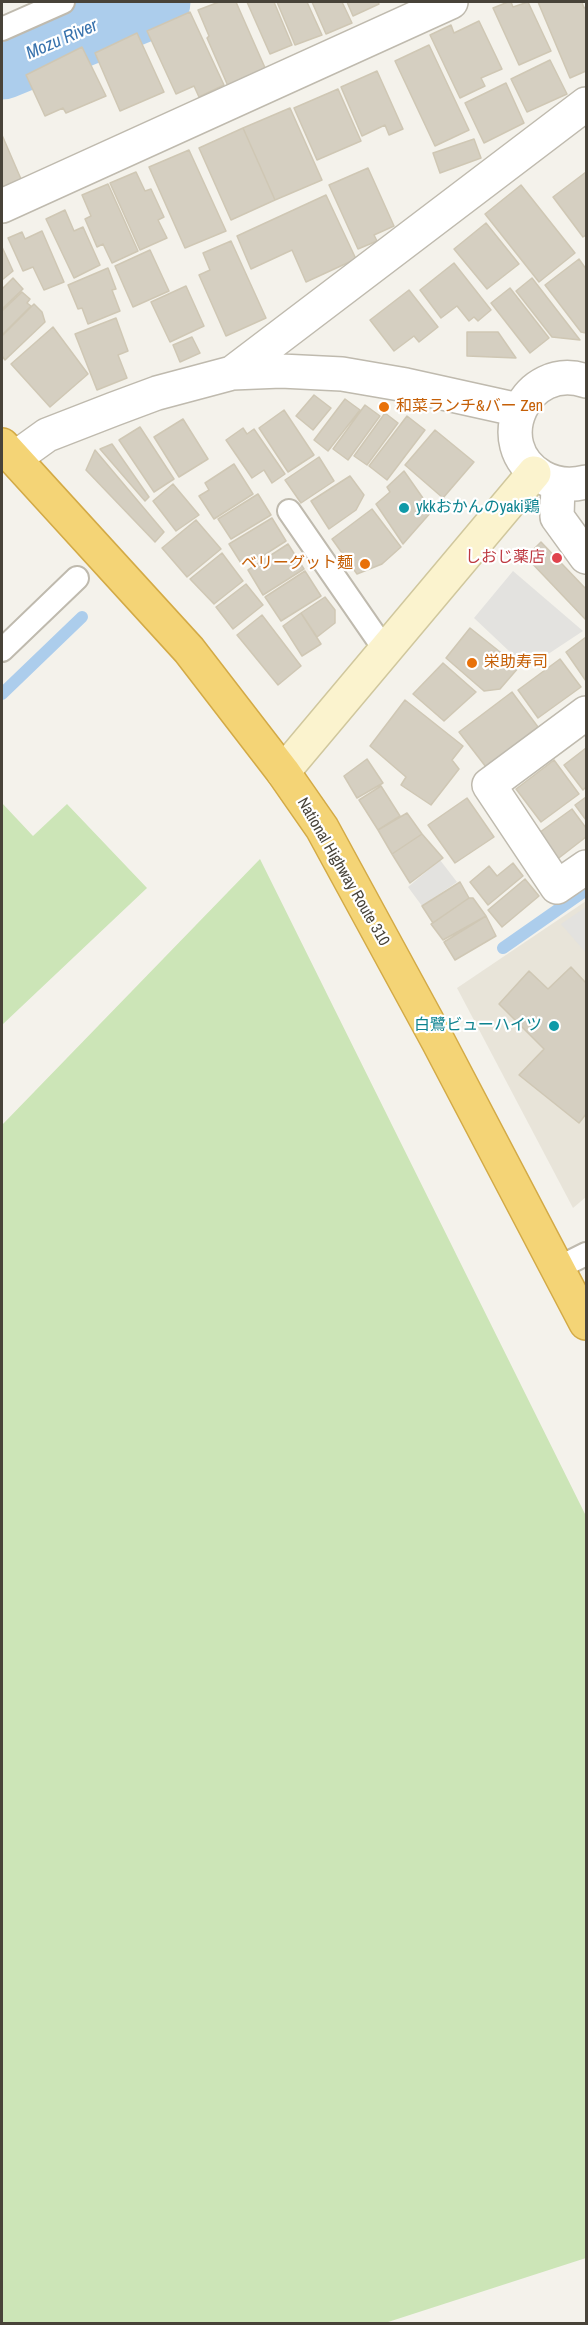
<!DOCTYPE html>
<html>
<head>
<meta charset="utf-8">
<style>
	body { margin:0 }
	#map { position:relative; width:588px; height:2325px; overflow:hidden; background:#f4f2eb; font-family:"Archivo Narrow",sans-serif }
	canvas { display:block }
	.frame { position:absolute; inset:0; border:3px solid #484339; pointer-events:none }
</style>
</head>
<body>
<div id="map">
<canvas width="588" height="2325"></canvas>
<div class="frame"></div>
</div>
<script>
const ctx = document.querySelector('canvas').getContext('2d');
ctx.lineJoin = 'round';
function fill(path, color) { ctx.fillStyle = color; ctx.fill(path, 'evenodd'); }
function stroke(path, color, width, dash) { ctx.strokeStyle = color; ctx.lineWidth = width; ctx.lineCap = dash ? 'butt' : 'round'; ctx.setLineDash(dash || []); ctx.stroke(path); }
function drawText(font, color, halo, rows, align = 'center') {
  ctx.font = font + ' "Archivo Narrow","Noto Sans JP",sans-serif'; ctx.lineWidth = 4.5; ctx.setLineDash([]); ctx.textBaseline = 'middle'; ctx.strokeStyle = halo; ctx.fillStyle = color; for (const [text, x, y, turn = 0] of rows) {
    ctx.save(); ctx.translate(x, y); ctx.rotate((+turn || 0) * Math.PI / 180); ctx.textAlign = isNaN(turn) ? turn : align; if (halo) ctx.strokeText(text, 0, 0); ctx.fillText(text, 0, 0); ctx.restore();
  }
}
const residential = new Path2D(`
	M586 901V1197L573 1208 457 988Z`);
const green = new Path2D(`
	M2 803 33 836 67 804 147 888 2 1025Z
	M260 859 586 1516V2258L385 2323H2V1125Z`);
const parking = new Path2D(`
	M513 571 583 631 527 668 474 618Z
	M440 860 457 882 422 906 408 887Z
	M586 907V953L561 924Z`);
const stream = new Path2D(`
	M2 694 82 617
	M503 948 586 890`);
const river = new Path2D(`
	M2 65 156 2`);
const building = new Path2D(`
	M219 2H236L266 70 228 86 207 38 209 36 198 10Z
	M247 2H274L292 45 270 54Z
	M277 2H307L322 35 295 45Z
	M312 2H342L352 23 326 34Z
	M347 2H378L379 4 353 16Z
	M508 2H511L513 7 528 2 551 51 519 65 493 8Z
	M538 2H582L584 8 586 7V71L570 78Z
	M190 12 224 85 199 97 194 86 176 94 147 31Z
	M479 21 502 69 481 78 485 86 460 98 430 35 451 25 454 33Z
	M137 33 164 92 120 111 95 53Z
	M429 45 469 130 435 146 395 61Z
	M82 47 106 96 66 113 63 108 45 116 26 75Z
	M550 60 567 94 527 112 511 79Z
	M377 71 403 129 389 135 385 125 362 136 341 87Z
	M506 83 524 123 484 143 465 103Z
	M338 89 361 141 317 160 294 108Z
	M290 108 322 180 275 200 243 128Z
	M243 128 275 200 231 220 199 148Z
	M2 135 21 179 2 187Z
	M474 139 481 158 440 173 433 153Z
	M189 150 226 231 185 248 149 167Z
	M368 168 394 226 374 235 377 241 358 249 329 185Z
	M136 172 145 191 151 189 164 217 158 220 167 238 140 250 110 183Z
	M586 172V235L583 237 553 197Z
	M108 184 138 251 112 263 103 244 97 247 85 219 91 216 82 195Z
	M521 185 575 253 539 282 485 214Z
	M326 195 356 259 306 282 292 250 251 269 237 236Z
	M65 210 74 231 83 227 100 265 74 278 46 219Z
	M486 223 519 264 487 289 454 249Z
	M42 231 64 282 44 290 33 267 23 271 8 238 22 232 25 239Z
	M231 241 266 318 226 336 199 275 210 270 203 253Z
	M2 247 13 271 2 280Z
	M150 250 169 291 133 307 115 266Z
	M579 259 586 269V333L581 332 545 285Z
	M454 263 491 310 478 321 474 317 469 321 457 306 441 318 420 290Z
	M108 268 116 289 112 290 120 311 88 324 82 308 78 309 68 285Z
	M13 278 23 289 2 309V289Z
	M532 278 580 340 552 337 516 291Z
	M186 286 204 326 170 342 151 302Z
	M510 288 549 338 530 353 491 303Z
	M409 290 438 327 419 342 414 336 394 351 370 320Z
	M22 292 30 299 27 303 31 306 2 335V311Z
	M34 304 42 312 45 322 5 360 2 356V336Z
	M116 318 128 351 118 355 127 378 97 390 75 334Z
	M53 327 88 374 50 407 11 364Z
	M467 332H498L516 358 467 356Z
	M192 337 200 353 180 362 173 345Z
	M314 395 331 408 313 430 296 416Z
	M345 399 360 410 328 451 314 440Z
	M365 405 380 416 348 460 333 449Z
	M284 410 314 455 288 472 259 428Z
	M385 413 398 423 367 465 354 456Z
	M407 416 425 430 387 480 369 466Z
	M183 419 208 459 179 477 154 437Z
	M140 427 174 479 154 492 119 440Z
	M243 428 247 434 254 429 285 474 272 483 264 470 252 478 226 440Z
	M435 430 474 462 443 498 405 465Z
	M112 444 149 497 145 501 100 449Z
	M95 450 164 532 155 542 86 470Z
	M319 457 334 481 301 503 285 480Z
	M234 464 253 494 214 519 199 496 209 490 205 483Z
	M404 471 432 511 403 544 376 504 390 492 387 487Z
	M350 476 364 495 356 510 329 529 311 501Z
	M173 484 199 515 176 531 153 501Z
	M258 494 271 515 231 539 218 519Z
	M372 509 401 547 382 564 357 574 332 539Z
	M272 518 286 541 250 564 247 560 241 563 229 544Z
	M196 520 221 549 187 577 162 548Z
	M541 542 586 589V620L526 557Z
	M288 544 304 569 263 595 248 570Z
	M222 553 243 581 214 604 190 579Z
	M305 571 321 596 281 621 265 597Z
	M246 584 263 605 233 629 216 607Z
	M325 597 335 610V623L317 637 301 613Z
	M301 613 321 644 302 656 283 626Z
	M262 615 301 666 278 685 237 635Z
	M470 628 519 667 500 689 484 691 446 658Z
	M586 637V681L566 652Z
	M560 659 581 687 538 718 518 690Z
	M443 663 476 692 444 721 413 694Z
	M512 692 538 727 486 767 459 732Z
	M405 700 463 746 452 760 459 769 431 805 401 785 406 777 370 746Z
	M586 748V787L583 790 564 765Z
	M367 759 383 783 357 798 344 776Z
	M554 760 579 794 541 822 516 789Z
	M381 786 400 816 378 830 359 800Z
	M586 797V820L575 805Z
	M467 798 494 837 455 863 428 825Z
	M572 809 586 828V837L555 861 536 835Z
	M407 813 422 834 392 854 378 830Z
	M422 834 443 858 410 883 392 854Z
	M513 863 523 876 488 905 470 882 489 866 497 876Z
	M525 879 539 896 502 927 488 910Z
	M460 882 469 898 433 923 422 906Z
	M469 898H473L486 916 443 940 431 924Z
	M486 916 496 936 455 960 444 942Z
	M571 967 586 983V1114L579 1123 519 1075 544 1049 499 1004 529 971 548 989Z`);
const lane = new Path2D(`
	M2 29 63 2
	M289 511 385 650
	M2 650 77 578
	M558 1268 586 1254`);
const street = new Path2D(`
	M2 206 451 2
	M232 373 586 104
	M586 381C526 360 486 445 542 477 556 485 570 486 586 482
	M15 458 47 435 114 409 157 393 232 373 281 371 342 374 406 385 519 410
	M558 484 557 517 586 557
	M586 713 489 785 557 887 586 867`);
const secondary = new Path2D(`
	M283 772 534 473`);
const highway = new Path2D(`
	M2 445 189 650 283 772 322 828 438 1041 586 1323`);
const markers = [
	[384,407,6,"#e8710a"],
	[404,508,6,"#0f9aa8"],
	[557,558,6,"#e0444e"],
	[365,564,6,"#e8710a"],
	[472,663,6,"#e8710a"],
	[554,1026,6,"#0f9aa8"]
];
const foodNames = [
	["和菜ランチ&バー Zen",396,407],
	["ベリーグット麺",353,564,"right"],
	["栄助寿司",484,663]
];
const cultureNames = [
	["ykkおかんのyaki鶏",416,508],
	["白鷺ビューハイツ",542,1026,"right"]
];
const healthNames = [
	["しおじ薬店",545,558]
];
const streetNames = [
	["National Highway Route 310",343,872,60]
];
const waterNames = [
	["Mozu River",62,40,-23]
];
fill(residential, '#e8e4d9');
fill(green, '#cce5b7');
fill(parking, '#e3e2df');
stroke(stream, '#accdec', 12);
stroke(river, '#accdec', 69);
fill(building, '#d5cfc1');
stroke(building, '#cfc7b4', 1.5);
stroke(lane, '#bfbaae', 26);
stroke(street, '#bfbaae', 36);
stroke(secondary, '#d0c79d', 36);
stroke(highway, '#d3aa46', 36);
stroke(lane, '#fff', 22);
stroke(street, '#fff', 33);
stroke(secondary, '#fbf3ce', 33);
stroke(highway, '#f4d476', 33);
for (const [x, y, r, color] of markers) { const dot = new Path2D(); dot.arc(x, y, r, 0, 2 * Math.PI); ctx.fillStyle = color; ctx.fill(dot); stroke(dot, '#fff', 2); }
drawText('16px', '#c56008', '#fff', foodNames, 'left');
drawText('16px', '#0d838f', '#fff', cultureNames, 'left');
drawText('16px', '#be3a42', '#fff', healthNames, 'right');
drawText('16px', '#484339', '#fff', streetNames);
drawText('italic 18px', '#3973ad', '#fff', waterNames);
</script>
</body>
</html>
